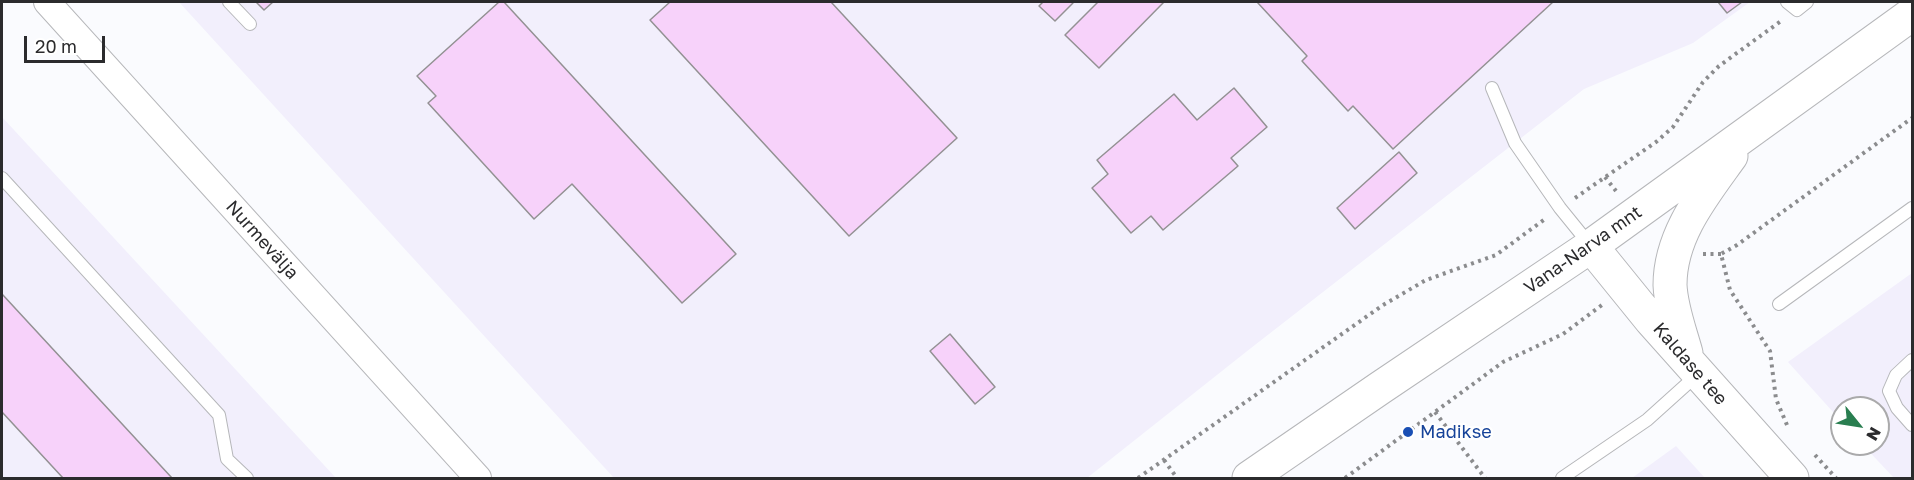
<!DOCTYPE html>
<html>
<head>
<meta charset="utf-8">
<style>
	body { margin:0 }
	#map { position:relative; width:1914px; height:480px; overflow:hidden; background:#fafbfe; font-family:"Golos Text",sans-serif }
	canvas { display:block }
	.frame { position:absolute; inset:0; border:3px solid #2b2b2d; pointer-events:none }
	.north { position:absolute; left:1830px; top:396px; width:60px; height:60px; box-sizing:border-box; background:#fff; border:2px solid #aaaaab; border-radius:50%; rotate:120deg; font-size:16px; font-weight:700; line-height:24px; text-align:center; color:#2b2b2d }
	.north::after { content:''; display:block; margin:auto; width:21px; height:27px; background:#297e50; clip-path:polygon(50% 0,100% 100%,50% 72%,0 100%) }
	.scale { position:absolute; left:24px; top:36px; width:81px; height:27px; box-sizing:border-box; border:3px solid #2b2b2d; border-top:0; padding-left:8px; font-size:18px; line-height:21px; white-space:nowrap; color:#2b2b2d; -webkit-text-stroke:4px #fff; paint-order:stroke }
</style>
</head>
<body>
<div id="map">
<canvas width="1914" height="480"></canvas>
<div class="frame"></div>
<div class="north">N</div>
<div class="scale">20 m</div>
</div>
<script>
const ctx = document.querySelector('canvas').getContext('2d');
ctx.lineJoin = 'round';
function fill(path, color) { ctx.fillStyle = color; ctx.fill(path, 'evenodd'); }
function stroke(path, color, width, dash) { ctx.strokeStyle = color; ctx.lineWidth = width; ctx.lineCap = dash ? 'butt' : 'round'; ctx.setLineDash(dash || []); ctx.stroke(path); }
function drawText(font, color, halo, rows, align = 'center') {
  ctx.font = font + ' "Golos Text",sans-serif'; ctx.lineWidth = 4.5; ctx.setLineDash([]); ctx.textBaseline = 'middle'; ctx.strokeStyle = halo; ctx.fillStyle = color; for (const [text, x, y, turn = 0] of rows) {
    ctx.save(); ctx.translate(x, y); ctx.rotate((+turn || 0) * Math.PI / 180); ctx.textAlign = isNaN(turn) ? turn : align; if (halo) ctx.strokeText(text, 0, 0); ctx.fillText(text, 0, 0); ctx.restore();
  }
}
const industrial = new Path2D(`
	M179 2H1750L1693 43 1584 89 1251 348 1087 478H614Z
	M2 117 336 478H2Z
	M1912 273V478H1894L1862 444H1878V408H1842V422L1788 362Z
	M1676 446 1705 478H1632Z`);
const building = new Path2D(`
	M256 2H273L264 10Z
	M499 2H504L736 254 682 303 572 184 534 219 428 103 436 96 417 76Z
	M670 2H831L957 138 849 236 650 20Z
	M1043 2H1071L1073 3 1055 21 1039 6Z
	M1098 2H1164L1099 68 1065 35Z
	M1257 2H1553L1393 149 1353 106 1348 111 1302 61 1307 56Z
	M1718 2H1742L1727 13Z
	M1234 88 1267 127 1231 158 1238 166 1163 230 1151 216 1131 233 1092 188 1108 174 1097 160 1174 94 1197 120Z
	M1399 152 1417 173 1355 229 1337 208Z
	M2 294 172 478H63L2 412Z
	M950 334 995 387 975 404 930 351Z`);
const path = new Path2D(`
	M1605 177 1616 191
	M1575 198 1656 142 1673 127 1703 82 1719 66 1781 21
	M1703 254H1721
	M1435 412 1485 478
	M1787 425 1776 399 1770 351 1730 290 1721 254 1737 245 1912 118
	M1815 455 1836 478
	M1164 460 1177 478
	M1138 478 1383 305 1426 280 1496 255 1545 219
	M1345 478 1503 362 1563 334 1602 305`);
const lane = new Path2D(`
	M229 2 250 24
	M1787 2 1797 10 1807 2
	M1492 88 1515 143 1560 208 1590 245
	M2 178 219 415 227 459 247 478
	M1779 304 1912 208
	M1912 360 1896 375 1889 391 1897 408 1912 425
	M1562 478 1647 420 1697 375`);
const street = new Path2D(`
	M47 2 478 478`);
const secondary = new Path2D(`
	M1591 246 1651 320 1792 478
	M1686 353C1680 331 1671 308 1670 285 1670 235 1703 195 1731 156
	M1249 478 1380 388 1591 246 1912 14`);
const markers = [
	[1408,432,6,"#1a4fb4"]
];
const streetNames = [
	["Nurmevälja",262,240,48],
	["Vana-Narva mnt",1583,250,-35],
	["Kaldase tee",1690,364,49]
];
const transitNames = [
	["Madikse",1420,432]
];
fill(industrial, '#f2effc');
fill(building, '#f7d2fa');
stroke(building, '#939193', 1.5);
stroke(lane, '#b6b7ba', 14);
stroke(street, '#b6b7ba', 28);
stroke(secondary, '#b6b7ba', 35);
stroke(path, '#8b8c8e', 4, [3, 4.5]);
stroke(lane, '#fff', 12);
stroke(street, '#fff', 26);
stroke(secondary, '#fff', 33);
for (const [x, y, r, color] of markers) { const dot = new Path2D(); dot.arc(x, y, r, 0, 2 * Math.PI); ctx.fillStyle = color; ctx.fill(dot); stroke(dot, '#fff', 2); }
drawText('18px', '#2b2b2d', '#fff', streetNames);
drawText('18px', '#164399', '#fff', transitNames, 'left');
</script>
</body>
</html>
